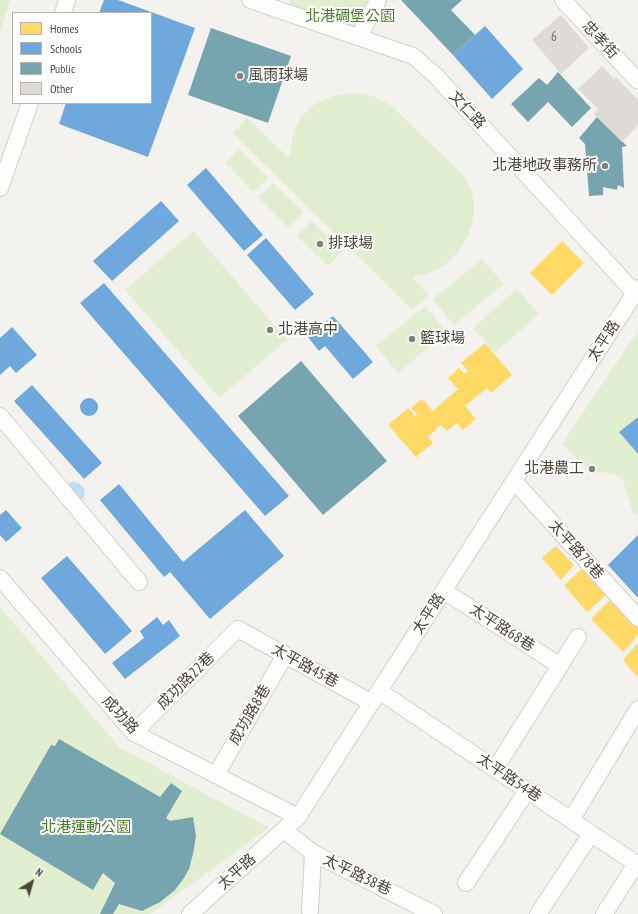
<!DOCTYPE html>
<html>
<head>
<meta charset="utf-8">
<style>
	body { margin:0 }
	#map { position:relative; width:638px; height:914px; overflow:hidden; background:#f4f2ee; font-family:"PT Sans Narrow",sans-serif }
	canvas { display:block }
	.legend { position:absolute; left:12px; top:12px; width:140px; height:92px; box-sizing:border-box; background:#fff; border:1px solid #b7b4b0; margin:0; padding:5px 7px; list-style:none; font-size:12px; color:#4b4439 }
	.legend li { display:flex; align-items:center; gap:8px; height:20px }
	.legend b { width:20px; border:1px solid #b7b4b0 }
	.north { position:absolute; left:12px; top:862px; width:40px; height:40px; -webkit-text-stroke:3px #fff; paint-order:stroke; rotate:37deg; font-size:11px; font-weight:700; line-height:16px; text-align:center; color:#4b4439 }
	.north::after { content:''; display:block; margin:auto; width:14px; height:18px; background:#4b4439; clip-path:polygon(50% 0,100% 100%,50% 72%,0 100%) }
</style>
</head>
<body>
<div id="map">
<canvas width="638" height="914"></canvas>
<ul class="legend">
<li><b style="height:11px;background:#ffd966"></b>Homes</li>
<li><b style="height:11px;background:#6fa8dc"></b>Schools</li>
<li><b style="height:11px;background:#76a5af"></b>Public</li>
<li><b style="height:11px;background:#dedbd6"></b>Other</li>
</ul>
<div class="north">N</div>
</div>
<script>
const ctx = document.querySelector('canvas').getContext('2d');
ctx.lineJoin = 'round';
function fill(path, color) { ctx.fillStyle = color; ctx.fill(path, 'evenodd'); }
function stroke(path, color, width, dash) { ctx.strokeStyle = color; ctx.lineWidth = width; ctx.lineCap = dash ? 'butt' : 'round'; ctx.setLineDash(dash || []); ctx.stroke(path); }
function drawText(font, color, halo, rows, align = 'center') {
  ctx.font = font + ' "PT Sans Narrow","Noto Sans TC",sans-serif'; ctx.lineWidth = 4; ctx.setLineDash([]); ctx.textBaseline = 'middle'; ctx.strokeStyle = halo; ctx.fillStyle = color; for (const [text, x, y, turn = 0] of rows) {
    ctx.save(); ctx.translate(x, y); ctx.rotate((+turn || 0) * Math.PI / 180); ctx.textAlign = isNaN(turn) ? turn : align; if (halo) ctx.strokeText(text, 0, 0); ctx.fillText(text, 0, 0); ctx.restore();
  }
}
const green = new Path2D(`
	M0 0H10L0 34Z
	M291 0H378L359 37 284 12Z
	M349 93C367 92 380 97 394 108L464 176C466 181 469 185 471 190 481 219 464 255 438 269 430 274 421 275 412 277L429 295 412 310 233 133 247 118 289 158 294 130 301 117 315 104 333 96Z
	M239 149 268 178 253 192 225 163Z
	M273 183 303 212 288 227 258 197Z
	M312 221 342 251 328 266 297 236Z
	M193 231 287 340 219 398 125 290Z
	M482 259 504 284 454 325 433 299Z
	M517 289 539 314 495 353 473 328Z
	M425 306 447 332 398 373 376 346Z
	M638 331V417L619 432 638 454V512L634 516 622 477 603 472 593 474 562 444Z
	M0 607 119 747 269 828 150 914H0Z`);
const water = new Path2D(`
	M72 482C84 482 89 494 80 502L65 485Z`);
const homes = new Path2D(`
	M562 241 584 263 552 295 530 273Z
	M485 343 512 375 491 393 487 388 465 406 476 419 463 430 457 423 447 431 441 425 428 437 433 443 416 457 388 425 408 408 415 416 417 414 411 408 422 399 433 411 458 389 448 378 459 368 464 374 468 371 461 363Z
	M556 546 574 565 561 580 542 558Z
	M584 567 608 593 587 612 564 585Z
	M610 600 638 626V635L623 652 591 619Z
	M638 643V678L623 660Z`);
const schools = new Path2D(`
	M104 0H118L195 28 148 157 59 124 66 103H151V13H99Z
	M485 26 523 69 492 99 453 55Z
	M206 168 263 235 244 251 187 185Z
	M161 201 179 221 112 281 93 261Z
	M266 238 314 294 295 310 247 255Z
	M104 283 289 496 265 516 80 303Z
	M333 316 373 362 353 379 325 346 319 351 308 337Z
	M12 327 37 355 16 373 10 366 0 375V338Z
	M32 385 102 463 84 479 14 401Z
	M80 407a9 9 0 1 1 18 0a9 9 0 1 1-18 0Z
	M638 417V454L619 432Z
	M119 484 183 562 245 510 284 556 210 619 170 572 164 577 100 500Z
	M6 510 22 528 6 542 0 535V515Z
	M638 535V598L608 565Z
	M67 556 132 631 105 654 41 578Z
	M157 617 163 625 169 620 180 636 125 679 112 663 144 638 140 631Z`);
const public = new Path2D(`
	M401 0H462L451 10 475 35 453 55Z
	M211 28 291 56 268 123 188 95Z
	M558 72 591 108 572 127 548 102 528 122 511 104 539 78 547 85Z
	M597 117 627 146 622 147 624 188 618 185 617 190 603 187V195L589 196 585 144 579 138Z
	M301 361 387 461 323 515 238 416Z
	M59 739 160 797 171 783 182 791 166 818 170 821 193 817 196 836 193 854 189 869 184 878 175 890 160 902 142 911 119 904 113 914H100L115 883 103 873 93 890 0 834 51 745 55 746Z`);
const building = new Path2D(`
	M561 15 589 48 561 74 532 40Z
	M602 66 614 79 616 77 638 100V125L622 142 594 114 598 109 578 89Z`);
const minor = new Path2D(`
	M250 0 413 56 436 76 635 293
	M563 0 638 81
	M63 13 67 0
	M359 37 378 0
	M0 188 30 103
	M0 416 139 582
	M514 481 638 618
	M0 578 134 733 298 817
	M444 591 559 665
	M379 691 638 865
	M134 733 238 629 372 703
	M495 769 578 637
	M216 775 285 655
	M571 820 638 709
	M284 830 313 853 434 914
	M466 883 527 791
	M310 911 313 853
	M190 914 298 817 638 288
	M538 914 591 834
	M604 914 636 864`);
const markers = [
	[240,76,4,"#868178"],
	[605,166,4,"#868178"],
	[320,244,4,"#868178"],
	[270,330,4,"#868178"],
	[412,339,4,"#868178"],
	[592,469,4,"#868178"]
];
const numberNames = [
	["6",554,37]
];
const parkNames = [
	["北港碉堡公園",350,17],
	["北港運動公園",86,828]
];
const streetNames = [
	["忠孝街",600,40,47],
	["文仁路",467,110,47],
	["太平路",604,341,-57],
	["太平路78巷",576,550,48],
	["太平路",429,614,-57],
	["太平路68巷",502,628,33],
	["太平路45巷",305,666,29],
	["成功路22巷",186,681,-45],
	["成功路",120,715,47],
	["成功路8巷",250,715,-60],
	["太平路54巷",509,778,34],
	["太平路",237,872,-42],
	["太平路38巷",357,875,26]
];
const poiNames = [
	["風雨球場",248,76],
	["北港地政事務所",597,166,"right"],
	["排球場",328,244],
	["北港高中",278,330],
	["籃球場",420,339],
	["北港農工",584,469,"right"]
];
fill(green, '#e1eecf');
fill(water, '#c0ddf1');
fill(homes, '#ffd966');
fill(schools, '#6fa8dc');
fill(public, '#76a5af');
fill(building, '#dedbd6');
stroke(minor, '#d2d0cb', 18);
stroke(minor, '#fdfdfc', 16);
for (const [x, y, r, color] of markers) { const dot = new Path2D(); dot.arc(x, y, r, 0, 2 * Math.PI); ctx.fillStyle = color; ctx.fill(dot); stroke(dot, '#fff', 1.5); }
drawText('13px', '#706a61', null, numberNames);
drawText('15px', '#4a7f2a', '#fff', parkNames);
drawText('15px', '#4b4439', '#fff', streetNames);
drawText('15px', '#4b4439', '#fff', poiNames, 'left');
</script>
</body>
</html>
